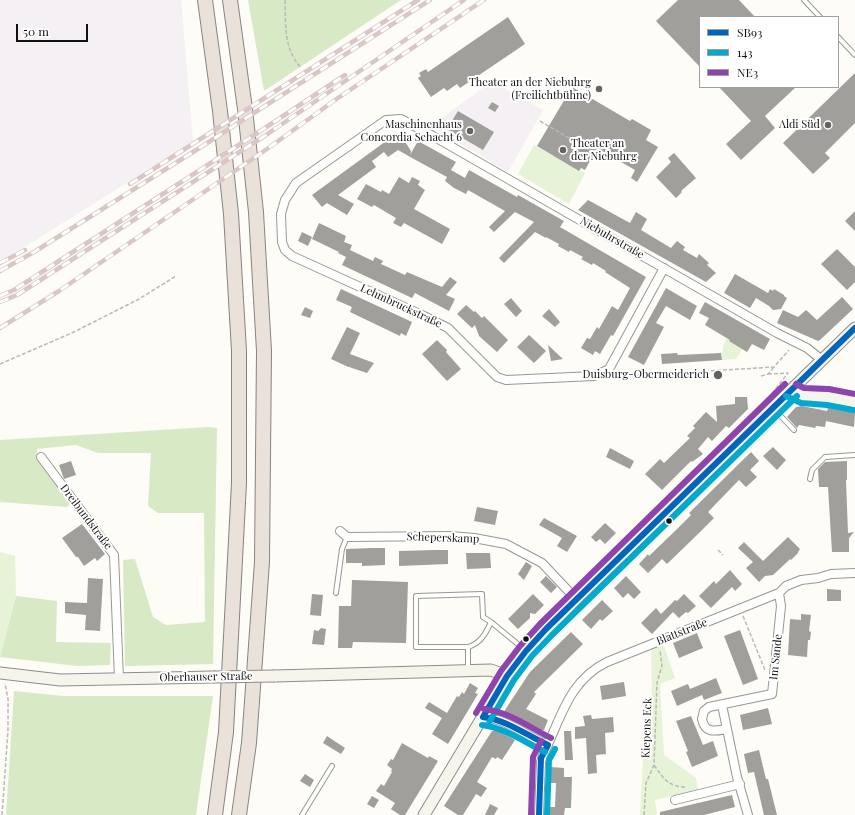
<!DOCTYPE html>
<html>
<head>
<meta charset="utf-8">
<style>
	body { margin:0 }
	#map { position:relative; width:855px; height:815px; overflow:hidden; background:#fdfcf7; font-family:"Playfair Display",serif }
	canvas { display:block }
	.legend { position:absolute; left:699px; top:16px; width:140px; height:72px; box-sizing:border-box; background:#fff; border:1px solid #a0a0a0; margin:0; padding:5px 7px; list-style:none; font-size:12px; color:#111 }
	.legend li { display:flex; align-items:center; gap:8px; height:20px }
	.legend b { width:20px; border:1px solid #a0a0a0 }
	.scale { position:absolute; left:16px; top:24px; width:72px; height:18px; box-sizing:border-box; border:2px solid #111; border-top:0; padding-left:5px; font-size:12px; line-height:14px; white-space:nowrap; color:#111; -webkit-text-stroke:3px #fff; paint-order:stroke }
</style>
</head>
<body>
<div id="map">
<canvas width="855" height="815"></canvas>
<ul class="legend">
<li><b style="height:5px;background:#0065bd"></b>SB93</li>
<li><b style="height:5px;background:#00a9ce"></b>143</li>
<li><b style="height:5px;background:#8e44ad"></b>NE3</li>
</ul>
<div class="scale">50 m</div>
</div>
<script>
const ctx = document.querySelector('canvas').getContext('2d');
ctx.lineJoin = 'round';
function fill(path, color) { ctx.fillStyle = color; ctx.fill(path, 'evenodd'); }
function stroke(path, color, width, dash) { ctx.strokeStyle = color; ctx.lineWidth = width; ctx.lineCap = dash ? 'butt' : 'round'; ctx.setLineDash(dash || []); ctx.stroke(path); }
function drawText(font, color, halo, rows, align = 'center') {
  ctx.font = font + ' "Playfair Display",serif'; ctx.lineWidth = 4; ctx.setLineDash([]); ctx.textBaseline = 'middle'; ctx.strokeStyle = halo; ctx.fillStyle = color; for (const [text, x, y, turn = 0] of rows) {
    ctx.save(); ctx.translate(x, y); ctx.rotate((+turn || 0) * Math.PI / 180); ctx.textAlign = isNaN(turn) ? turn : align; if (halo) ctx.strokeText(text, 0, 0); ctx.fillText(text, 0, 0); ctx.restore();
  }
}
const industrial = new Path2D(`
	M0 0H181L193 141 28 245 0 260Z
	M492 81 543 110 508 172 431 126Z`);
const green = new Path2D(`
	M534 145 585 173 569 204 518 174Z
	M736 319 733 326 747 341 736 359 722 360 723 346Z
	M0 552 15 556 16 596 0 657Z
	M662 640 675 678 660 684 664 755 696 778 698 790 655 800 657 815H640L646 707 652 706 651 644Z`);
const forest = new Path2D(`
	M248 0H401L264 91Z
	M208 427 217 428 213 664 125 666 123 560 135 559 153 617 166 625 205 622 204 513H158L148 506 151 453H98L76 445 37 449V459L70 504 67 507 0 502V440Z
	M16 596 57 601 56 642 111 643 110 665 77 666 0 657Z
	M14 691 63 696H213L196 815H6Z`);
const building = new Path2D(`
	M678 0H739L755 17H700V67L656 21Z
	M508 17 525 44 460 88 457 84 447 91 444 88 431 97 418 78 421 76 419 73 426 69 428 72Z
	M855 73V123L825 153 830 158 813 174 783 143Z
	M572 87 630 121 632 119 651 130 646 140 658 147 637 182 631 178 635 170 597 148 585 170 581 168 579 171 537 146Z
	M719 87H796L765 116 775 128 741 160 726 144 751 121Z
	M492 102 499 106 495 112 488 108Z
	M458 111 494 132 483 150 447 129Z
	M393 136 398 142 399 141 400 143 404 140 411 151 410 155 418 141 456 162 451 170 465 178 469 170 517 197 518 195 564 221 560 227 646 277 613 336 611 335 600 354 595 351 593 355 581 348 587 338 590 339 597 327 599 329 612 306 618 310 630 288 605 272 606 271 593 263 592 265 581 259 583 257 570 250 569 252 558 246 559 244 546 237V238L535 232 504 263 499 258 534 222 515 212 494 232 489 227 505 211 468 190 466 194 454 188 445 181 447 177 412 158 398 150 388 157 384 152 372 161 376 167 338 195 354 204 347 215 327 203 322 207 312 195Z
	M674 153 696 178 681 191 682 192 676 198 656 177 671 162 668 158Z
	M399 177 409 183 412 177 420 181 418 185 425 190 414 209 450 229 442 244 404 223 401 227 393 223 396 218 374 205 372 207 357 199 366 184 381 192 382 190 389 194Z
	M588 200 630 223 636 212 647 219 641 230 671 248 677 241 685 247 683 250 697 258 699 254 709 263 707 265 716 273 706 282 578 210Z
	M855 211V231L845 221Z
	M319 223 346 236 344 242 352 245 350 250 373 261 375 257 383 261 381 264 405 275 407 272 442 287 450 277 457 282 446 295 455 299 449 311 415 293 412 298 342 265 346 257 338 253 339 252 312 239Z
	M302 232 312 237 308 246 298 241Z
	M837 249 855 267V282L847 290 821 264Z
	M735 274 768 293 770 289 773 291 774 289 784 295V296L787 298 781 309 773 310 769 306 756 298 750 308 724 293Z
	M666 288 697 306 690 320 666 306 656 323 664 327 644 365 628 357Z
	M341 289 412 322 406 336 401 333 400 336 350 312 352 307 336 300Z
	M842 297 853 309 820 340 818 341 777 323 783 310 798 317 806 310 817 320Z
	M511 298 522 311 516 317 504 304Z
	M705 302 770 339 764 350 752 344 747 352 729 341 730 340 705 325 709 318 699 313Z
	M466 305 474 312 475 311 482 318 484 316 508 340 497 352 479 336 475 325 472 328 457 314Z
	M305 307 313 311 310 318 301 315Z
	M549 309 560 322 555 327 542 316Z
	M347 327 360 333 350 354 374 363 367 373 346 366 331 359Z
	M529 335 546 351 534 363 517 347Z
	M437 340 447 350 446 352 461 369 447 381 422 354Z
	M548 345 563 359 551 361Z
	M677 353 678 355 721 353 722 360 662 364 661 354Z
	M735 397H747L748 409 729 428 726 426 712 441 708 437 698 449 703 454 692 462 691 461 662 490 645 474 660 459 664 463 690 438 687 436 695 428 693 426 706 412 717 422 716 406 735 404Z
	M802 406 827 411 828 408 855 413 854 427 826 421 825 427 816 426 815 428 799 425 797 428 787 417 796 407Z
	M773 447 786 460 777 470 763 456Z
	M610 448 634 461 630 469 606 457Z
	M751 452 759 461 750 470 757 477 746 487 739 480 708 512 714 518 698 534 667 564 662 559 648 573 639 564 648 554 649 556 675 531 691 515 689 513Z
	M71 461 76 475 64 479 59 465Z
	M847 461V480H846L848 533 854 532 849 538V552H832L828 487H819L818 469 825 462Z
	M477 507 498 511 495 525 474 521Z
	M544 518 577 536 567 552 557 546 562 538 539 525Z
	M605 523 616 533 605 544 600 539 596 542 591 537Z
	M82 524 105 554 97 561 95 558 84 566 78 557H76L62 538Z
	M788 537 800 549 798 552V553L791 560 790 559 787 562 773 575 765 576 759 582 746 568 753 562 738 548 744 542 763 561Z
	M371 548H385V565L362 566V563H346V549Z
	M437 550H448V564L399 566V551Z
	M466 553H490L491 568 467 569Z
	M526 562 532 566 524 580 518 574Z
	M730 570 742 584 735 591 732 587 711 608 699 596 714 581 716 584Z
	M546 576 557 587 551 593 540 582Z
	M626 576 641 592 634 599 628 593 623 598 614 588Z
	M88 578 103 579 100 631 85 630 86 615 65 613V602L87 603Z
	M352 580 408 582 406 643 353 642 352 648H338L339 606H351Z
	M827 589 841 590V601H827Z
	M312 594 323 595 321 616 310 615Z
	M533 594 544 605 535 614 530 613V618L518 629 508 619Z
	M684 594 696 606 688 613 686 612 679 618 673 612 652 634 641 623 656 608 661 614 675 600 677 601Z
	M602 600 613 611 602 621 600 619 591 629 582 620Z
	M801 614 811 615 809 631 811 632 810 640H808L807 657 788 655 790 619 801 620Z
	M321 628 326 629 324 645 312 644 314 630 318 631Z
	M740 630 758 679 743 685 724 636Z
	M571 632 583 644 534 692 536 694 526 709 548 720 544 730 540 731 505 714V710L530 672Z
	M697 633 703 648 679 658 673 643Z
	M716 678 722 693 704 700 702 695 677 706 671 691 688 684 690 689Z
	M624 682 626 696 602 700 600 686Z
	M470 683 478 688 475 693 478 694 448 744 432 734 442 718 425 708 429 702 447 713 457 696 459 697 462 692 464 694Z
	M768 708 772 724 743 730 740 715Z
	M591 715 592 719 613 717 614 732 605 733 606 754 596 755 597 773 588 774 586 738 575 739V727L585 726 583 716Z
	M691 716 703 745 713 741 718 756 692 767 686 752 688 751 676 721Z
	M496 730 515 740 502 760 497 757 496 759 492 757 477 782 487 788 481 797 476 794 463 815H458L444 806 492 731Z
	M564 731H571L573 760H565Z
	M327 736 345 748 341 754 323 743Z
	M402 743 428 758 429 756 438 761 405 815H400L391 809 395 803 376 791 381 784 384 786 392 772 391 771 392 769 387 765 391 759 393 760Z
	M759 750 766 779H768L777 815H764L754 772 748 773 744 754Z
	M551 767 564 768V777H572L571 808H565L564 815H549V807H555L556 783H551Z
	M305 774 314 780 310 787 300 781Z
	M732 795 735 807 704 815H660V812Z
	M372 796 379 800 374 808 367 804Z
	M490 804 498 808 494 815H485Z`);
const path = new Path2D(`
	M285 0C286 26 283 47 301 68
	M540 121 600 156
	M0 364 74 332 139 299 176 276
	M616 372 625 376 774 367 789 350
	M768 374 788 373 770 396
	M761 376 768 374 774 367
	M718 550 723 555
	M743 616 765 670
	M654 765C664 779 668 787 687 787
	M2 815 8 730V699L5 683
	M644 815 646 783 654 765 657 683 662 665 660 651`);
const lane = new Path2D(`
	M804 0 820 17
	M838 37 855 55
	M773 408 794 430
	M810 479 812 470 825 457 855 455
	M336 593 342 549 347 537
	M468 647H416V596L482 594 483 617 491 622 525 650
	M468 671V647C481 643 486 633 491 622
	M302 815 332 766`);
const street = new Path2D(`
	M664 268 609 369 594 376 506 380 497 377 448 328 424 316 292 256 285 250 282 242 281 214 285 200 296 183 386 120 401 119 433 136 777 333 807 348 822 360
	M41 457 114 555 119 679
	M340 531 347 537 451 536 474 538 506 544 542 563 576 599
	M722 705 737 777 748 815
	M483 717C505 718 527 736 548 745
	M727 729C715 731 705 734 702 719L704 711 709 707 772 694 781 606 779 593
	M675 800 740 784
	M539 815 541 762 543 755C561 719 568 681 607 662L779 593 786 586 801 580 818 578 831 574 855 573`);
const secondary = new Path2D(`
	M791 390C800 398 813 396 824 397 834 398 845 400 855 402
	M0 673 60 680 213 677
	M275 676 491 670 507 676
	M424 815 507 676 526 651 576 599 855 328`);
const highway = new Path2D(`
	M205 0 220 111 231 214 239 351V483L226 732 215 815
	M230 0 245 109 256 212 264 351 262 562 249 743 239 815`);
const rail = new Path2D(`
	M130 184 418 0
	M0 263 25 250
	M0 271 34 252 201 147 430 0
	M0 296 14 290 265 128 345 75
	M0 302 17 295 266 135 464 0
	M0 328 59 291 267 149 338 98 484 0`);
const secondaryBridge = new Path2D(`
	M213 677 275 676`);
const bus1 = new Path2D(`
	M483 717 507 676 526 651 546 629 855 328
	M483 717C507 720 526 735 548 745
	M539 815 541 758 548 745`);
const bus2 = new Path2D(`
	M786 396 801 403 827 405 853 410
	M490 721 514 680 532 656 552 635 797 396
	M482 725C505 728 524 742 545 752
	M547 815 549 760 555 749`);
const bus3 = new Path2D(`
	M796 384 804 388 829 389 855 394
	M484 709C509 712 529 727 551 738
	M476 713 501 671 520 646 540 624 785 384
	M531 815 533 757 541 741`);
const markers = [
	[599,89,4,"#646362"],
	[828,125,4,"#646362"],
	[470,131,4,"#646362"],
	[563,150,4,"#646362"],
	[718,375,5,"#646362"],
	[669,521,3.5,"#111"],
	[526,639,3.5,"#111"]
];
const poiNames = [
	["Theater an der Niebuhrg",591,83],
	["(Freilichtbühne)",591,96],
	["Maschinenhaus",462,125],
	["Concordia Schacht 6",462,138],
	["Aldi Süd",820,125],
	["Theater an",571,144,"left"],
	["der Niebuhrg",571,157,"left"],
	["Duisburg-Obermeiderich",709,375]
];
const streetNames = [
	["Niebuhrstraße",612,238,30],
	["Lehmbruckstraße",401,306,25],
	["Dreibundstraße",86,517,53],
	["Scheperskamp",443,538,2],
	["Blattstraße",682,632,-22],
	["Im Sande",776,657,-84],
	["Oberhauser Straße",206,677,-1],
	["Kiepens Eck",647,728,-88]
];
fill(industrial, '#f5f0f3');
fill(green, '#e7f3d7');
fill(forest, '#d8eac5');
fill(building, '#a19f9c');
stroke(lane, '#979795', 6);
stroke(street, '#979795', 10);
stroke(secondary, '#8e8d8b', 13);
stroke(highway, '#858482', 16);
stroke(path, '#b9b9b8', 1.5, [4, 2]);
stroke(lane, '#fffffe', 4);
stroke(street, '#fffffe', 8);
stroke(secondary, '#f6f4eb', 11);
stroke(highway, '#eae1d8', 14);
stroke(rail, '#d9c6c7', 4.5);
stroke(rail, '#fff', 3, [9]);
stroke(secondaryBridge, '#8e8d8b', 13, []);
stroke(secondaryBridge, '#f6f4eb', 11);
stroke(bus1, '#0065bd', 6);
stroke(bus2, '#00a9ce', 6);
stroke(bus3, '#8e44ad', 6);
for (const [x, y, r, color] of markers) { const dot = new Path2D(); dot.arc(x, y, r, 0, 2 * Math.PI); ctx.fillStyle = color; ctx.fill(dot); stroke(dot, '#fff', 1.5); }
drawText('11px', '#111', '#fff', poiNames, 'right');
drawText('11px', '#111', '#fff', streetNames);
</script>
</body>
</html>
